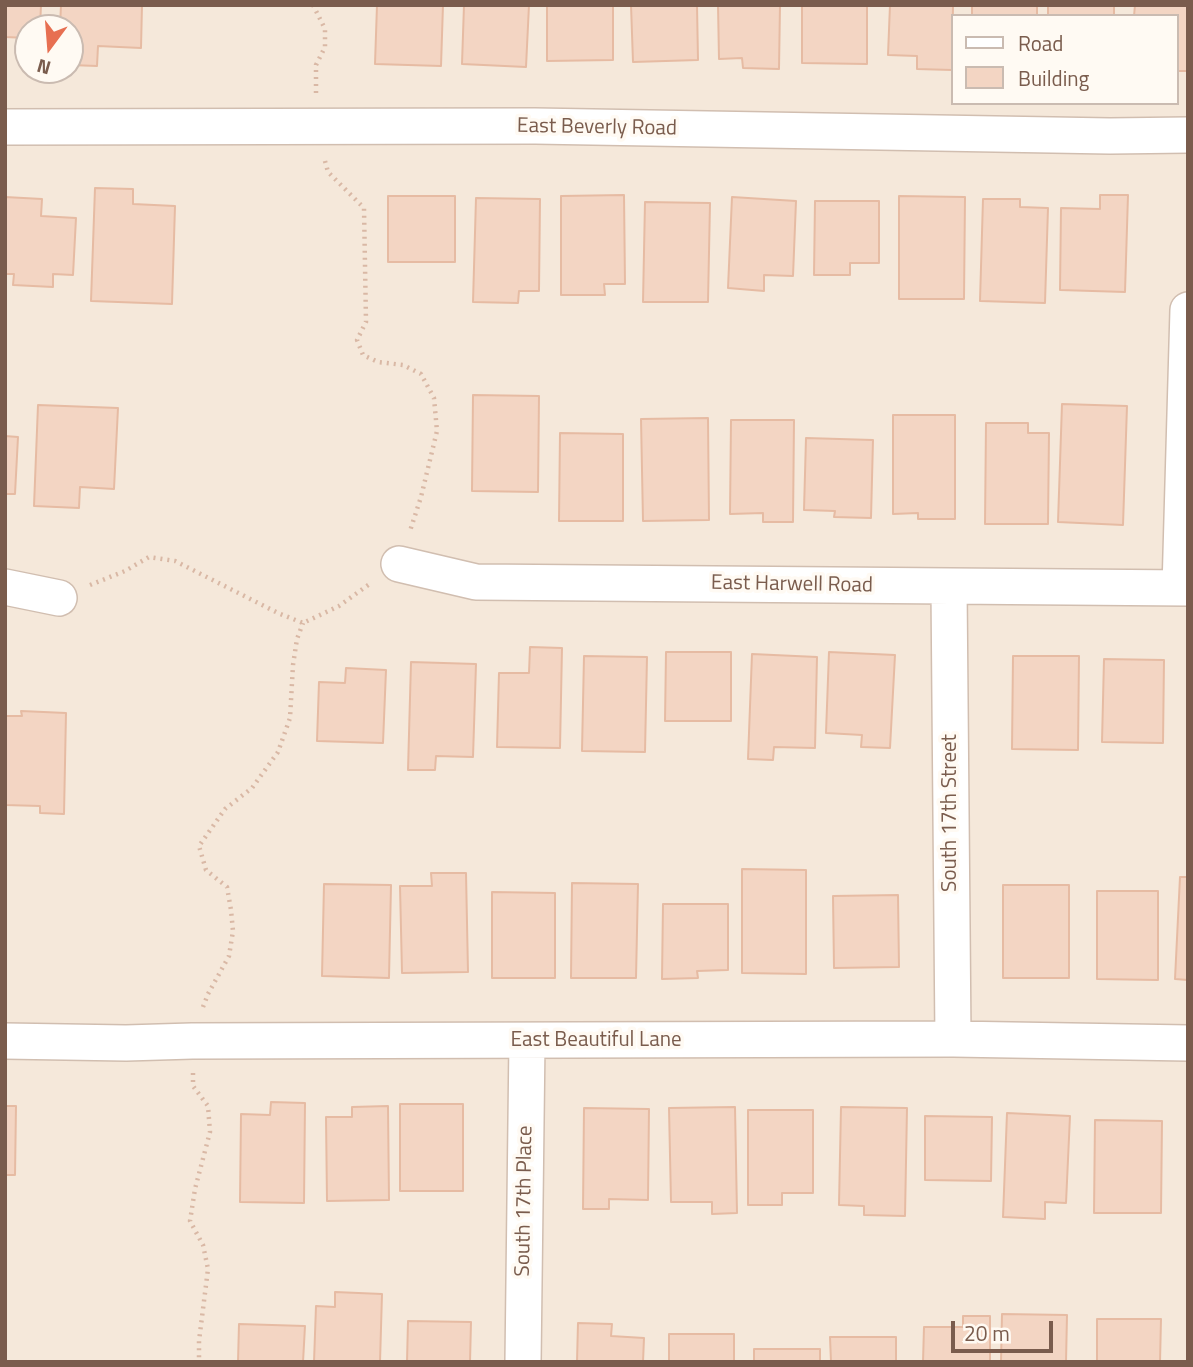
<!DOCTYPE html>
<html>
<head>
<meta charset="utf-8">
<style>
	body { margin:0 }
	#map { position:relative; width:1193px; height:1367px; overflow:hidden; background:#fdf6ec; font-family:"Titillium Web",sans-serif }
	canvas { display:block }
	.frame { position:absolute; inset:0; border:7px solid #7a5c4d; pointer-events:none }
	.legend { position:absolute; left:951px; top:14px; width:228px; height:91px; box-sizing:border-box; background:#fffaf3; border:2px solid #cabbb1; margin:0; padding:9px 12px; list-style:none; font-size:21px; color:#7a5c4d }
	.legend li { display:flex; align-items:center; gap:14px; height:35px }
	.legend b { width:35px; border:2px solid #cabbb1 }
	.north { position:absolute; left:14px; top:14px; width:70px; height:70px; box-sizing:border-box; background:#fffaf3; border:2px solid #cabbb1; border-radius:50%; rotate:196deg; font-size:19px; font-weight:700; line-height:28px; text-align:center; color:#7a5c4d }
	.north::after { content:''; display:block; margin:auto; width:24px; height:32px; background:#e76f51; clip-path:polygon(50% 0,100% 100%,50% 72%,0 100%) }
	.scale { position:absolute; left:951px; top:1321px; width:102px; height:32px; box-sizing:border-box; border:4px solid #7a5c4d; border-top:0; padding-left:9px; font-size:21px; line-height:24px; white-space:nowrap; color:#7a5c4d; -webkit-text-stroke:5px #fffaf3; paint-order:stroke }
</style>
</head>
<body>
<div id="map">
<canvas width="1193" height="1367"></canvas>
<div class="frame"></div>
<ul class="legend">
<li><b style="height:9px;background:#fff"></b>Road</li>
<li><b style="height:19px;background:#f3d5c3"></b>Building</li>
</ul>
<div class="north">N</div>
<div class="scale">20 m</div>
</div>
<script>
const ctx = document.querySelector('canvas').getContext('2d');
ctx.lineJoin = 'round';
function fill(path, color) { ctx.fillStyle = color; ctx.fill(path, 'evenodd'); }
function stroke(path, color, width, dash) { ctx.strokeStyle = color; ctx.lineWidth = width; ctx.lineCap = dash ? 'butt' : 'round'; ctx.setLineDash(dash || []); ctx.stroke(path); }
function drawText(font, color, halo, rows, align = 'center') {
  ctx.font = font + ' "Titillium Web",sans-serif'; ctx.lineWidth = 7; ctx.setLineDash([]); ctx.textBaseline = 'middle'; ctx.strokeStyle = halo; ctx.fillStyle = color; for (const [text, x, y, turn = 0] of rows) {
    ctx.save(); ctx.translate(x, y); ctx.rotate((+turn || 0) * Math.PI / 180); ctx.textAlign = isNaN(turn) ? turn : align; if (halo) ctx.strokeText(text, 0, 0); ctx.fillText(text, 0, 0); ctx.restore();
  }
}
const residential = new Path2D(`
	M5 5H1188V1362H5ZM953 16H1177V103H953ZM28 28H70V70H28Z`);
const building = new Path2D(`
	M5 5H41L40 28H28V38L5 37Z
	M61 5H142L141 48 98 46 97 66 70 65V28H60Z
	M377 5H443L441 66 375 64Z
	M464 5H529L526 67 462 64Z
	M547 5H613V60L547 61Z
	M631 5H697L698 60 633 62Z
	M718 5H780L779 69 743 68 742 58 719 59Z
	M802 5H867V64L802 63Z
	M890 5H953L952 70 917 69V56L888 55Z
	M972 5H1037V16H972Z
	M1048 5H1114V16H1048Z
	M1135 5H1188V71H1177V16H1134Z
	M95 188 133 189V204L175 206 172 304 91 301Z
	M624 195 625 284H604L605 295H561V196Z
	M1100 195H1128L1125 292 1060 290 1061 208 1100 209Z
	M388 196H455V262H388Z
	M899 196 965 197 964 299H899Z
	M5 197 42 199 41 216 76 218 73 275 53 274V287L13 285 14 274H5Z
	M732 197 796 201 793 276 764 275V291L728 288Z
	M476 198 540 199 539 291H519L518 303 473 302Z
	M983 199H1020V207L1048 208 1045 303 980 301Z
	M815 201H879V263H850V275H814Z
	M645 202 710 203 708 302H643Z
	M473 395 539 396 538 492 472 491Z
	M1062 404 1127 406 1123 525 1058 522Z
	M38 405 118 408 114 489 80 487 79 508 34 506Z
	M893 415H955V519H918V513L893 514Z
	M708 418 709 520 643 521 641 419Z
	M731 420H794L793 522H763V513L730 514Z
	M986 423H1028V433H1049L1048 524H985Z
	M560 433 623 434V521H559Z
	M5 436 18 437 15 494H5Z
	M806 438 873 440 871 518 834 517 835 511 804 510Z
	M530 647 562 648 560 748 497 747 499 673H529Z
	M666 652H731V721H665Z
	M829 652 895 655 890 748 861 747 862 735 826 733Z
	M752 654 817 657 815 748 774 747 773 760 748 759Z
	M584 656 647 657 645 752 582 751Z
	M1013 656H1079L1078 750 1012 749Z
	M1104 659 1164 660 1163 743 1102 742Z
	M411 662 476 664 473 757 436 756 435 770H408Z
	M346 668 386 670 383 743 317 741 319 682 345 683Z
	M21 711 66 713 64 814 40 813V806L5 805V716H22Z
	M742 869 806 870V974L742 973Z
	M431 873H466L468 972 402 973 400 886H432Z
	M1180 877H1188V980L1175 979Z
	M572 883 638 884 636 978H571Z
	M324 884 391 885 389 978 322 976Z
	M1003 885H1069V978H1003Z
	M1097 891H1158V980L1097 979Z
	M492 892 555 893V978H492Z
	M898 895 899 967 834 968 833 896Z
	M663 904H728V970L697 971 698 978 662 979Z
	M271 1102 305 1103 304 1203 240 1202 241 1114 270 1115Z
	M400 1104H463V1191H400Z
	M5 1106H16L15 1175H5Z
	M388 1106 389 1200 327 1201 326 1117H352V1107Z
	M735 1107 737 1213 712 1214V1202H671L669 1108Z
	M841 1107 907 1108 905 1216 864 1215V1206L839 1205Z
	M584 1108 649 1109 648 1200 609 1199V1209H583Z
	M748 1110H813V1193H782V1205H748Z
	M1007 1113 1070 1116 1066 1203 1045 1202V1219L1003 1217Z
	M925 1116 992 1117 991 1181 925 1180Z
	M1095 1120 1162 1121 1161 1213H1094Z
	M335 1292 382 1294 380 1362H314L316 1306 335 1307Z
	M1002 1314 1067 1315 1066 1362H1001Z
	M963 1316H990V1362H923L924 1327H963Z
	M1097 1319H1161L1160 1362H1097Z
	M408 1321 471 1322 470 1362H407Z
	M578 1323 612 1324 611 1336 644 1338 643 1362H577Z
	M239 1324 305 1326 303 1362H238Z
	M669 1334H734V1362H669Z
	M830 1337H896V1362H831Z
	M754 1349H820V1362H754Z`);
const path = new Path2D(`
	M313 5 325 29V47L316 65V94
	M325 161 328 172 364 208 366 322 357 340 363 355 378 362 403 365 421 374 434 398 437 431 421 497 410 531
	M90 585 125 571 149 557 175 561 278 613 303 623 339 606 371 583
	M203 1007 208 994 229 956 233 931 231 910 227 887 206 870 199 846 225 809 252 788 278 752 290 718 293 665 297 639 303 623
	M193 1073V1086L208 1106 210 1132 195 1189 190 1221 203 1245 208 1269 199 1341V1362`);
const minor = new Path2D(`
	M5 127 535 126 1110 136 1188 135
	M399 564 476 582 1188 588
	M5 587 59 598
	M949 587 953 1039
	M1180 588 1188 310
	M5 1041 126 1043 192 1041 953 1039 1188 1043
	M523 1362 527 1041`);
const streetNames = [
	["East Beverly Road",597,128,1],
	["East Harwell Road",792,585,1],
	["South 17th Street",951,813,-90],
	["East Beautiful Lane",596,1041],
	["South 17th Place",525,1201,-89]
];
fill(residential, '#f5e8da');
fill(building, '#f3d5c3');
stroke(building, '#e6bba3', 2);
stroke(minor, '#d1beb0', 38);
stroke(path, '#d9b8a5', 4.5, [2, 5]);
stroke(minor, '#fff', 35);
drawText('21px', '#7a5c4d', '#fffaf3', streetNames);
</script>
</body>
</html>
